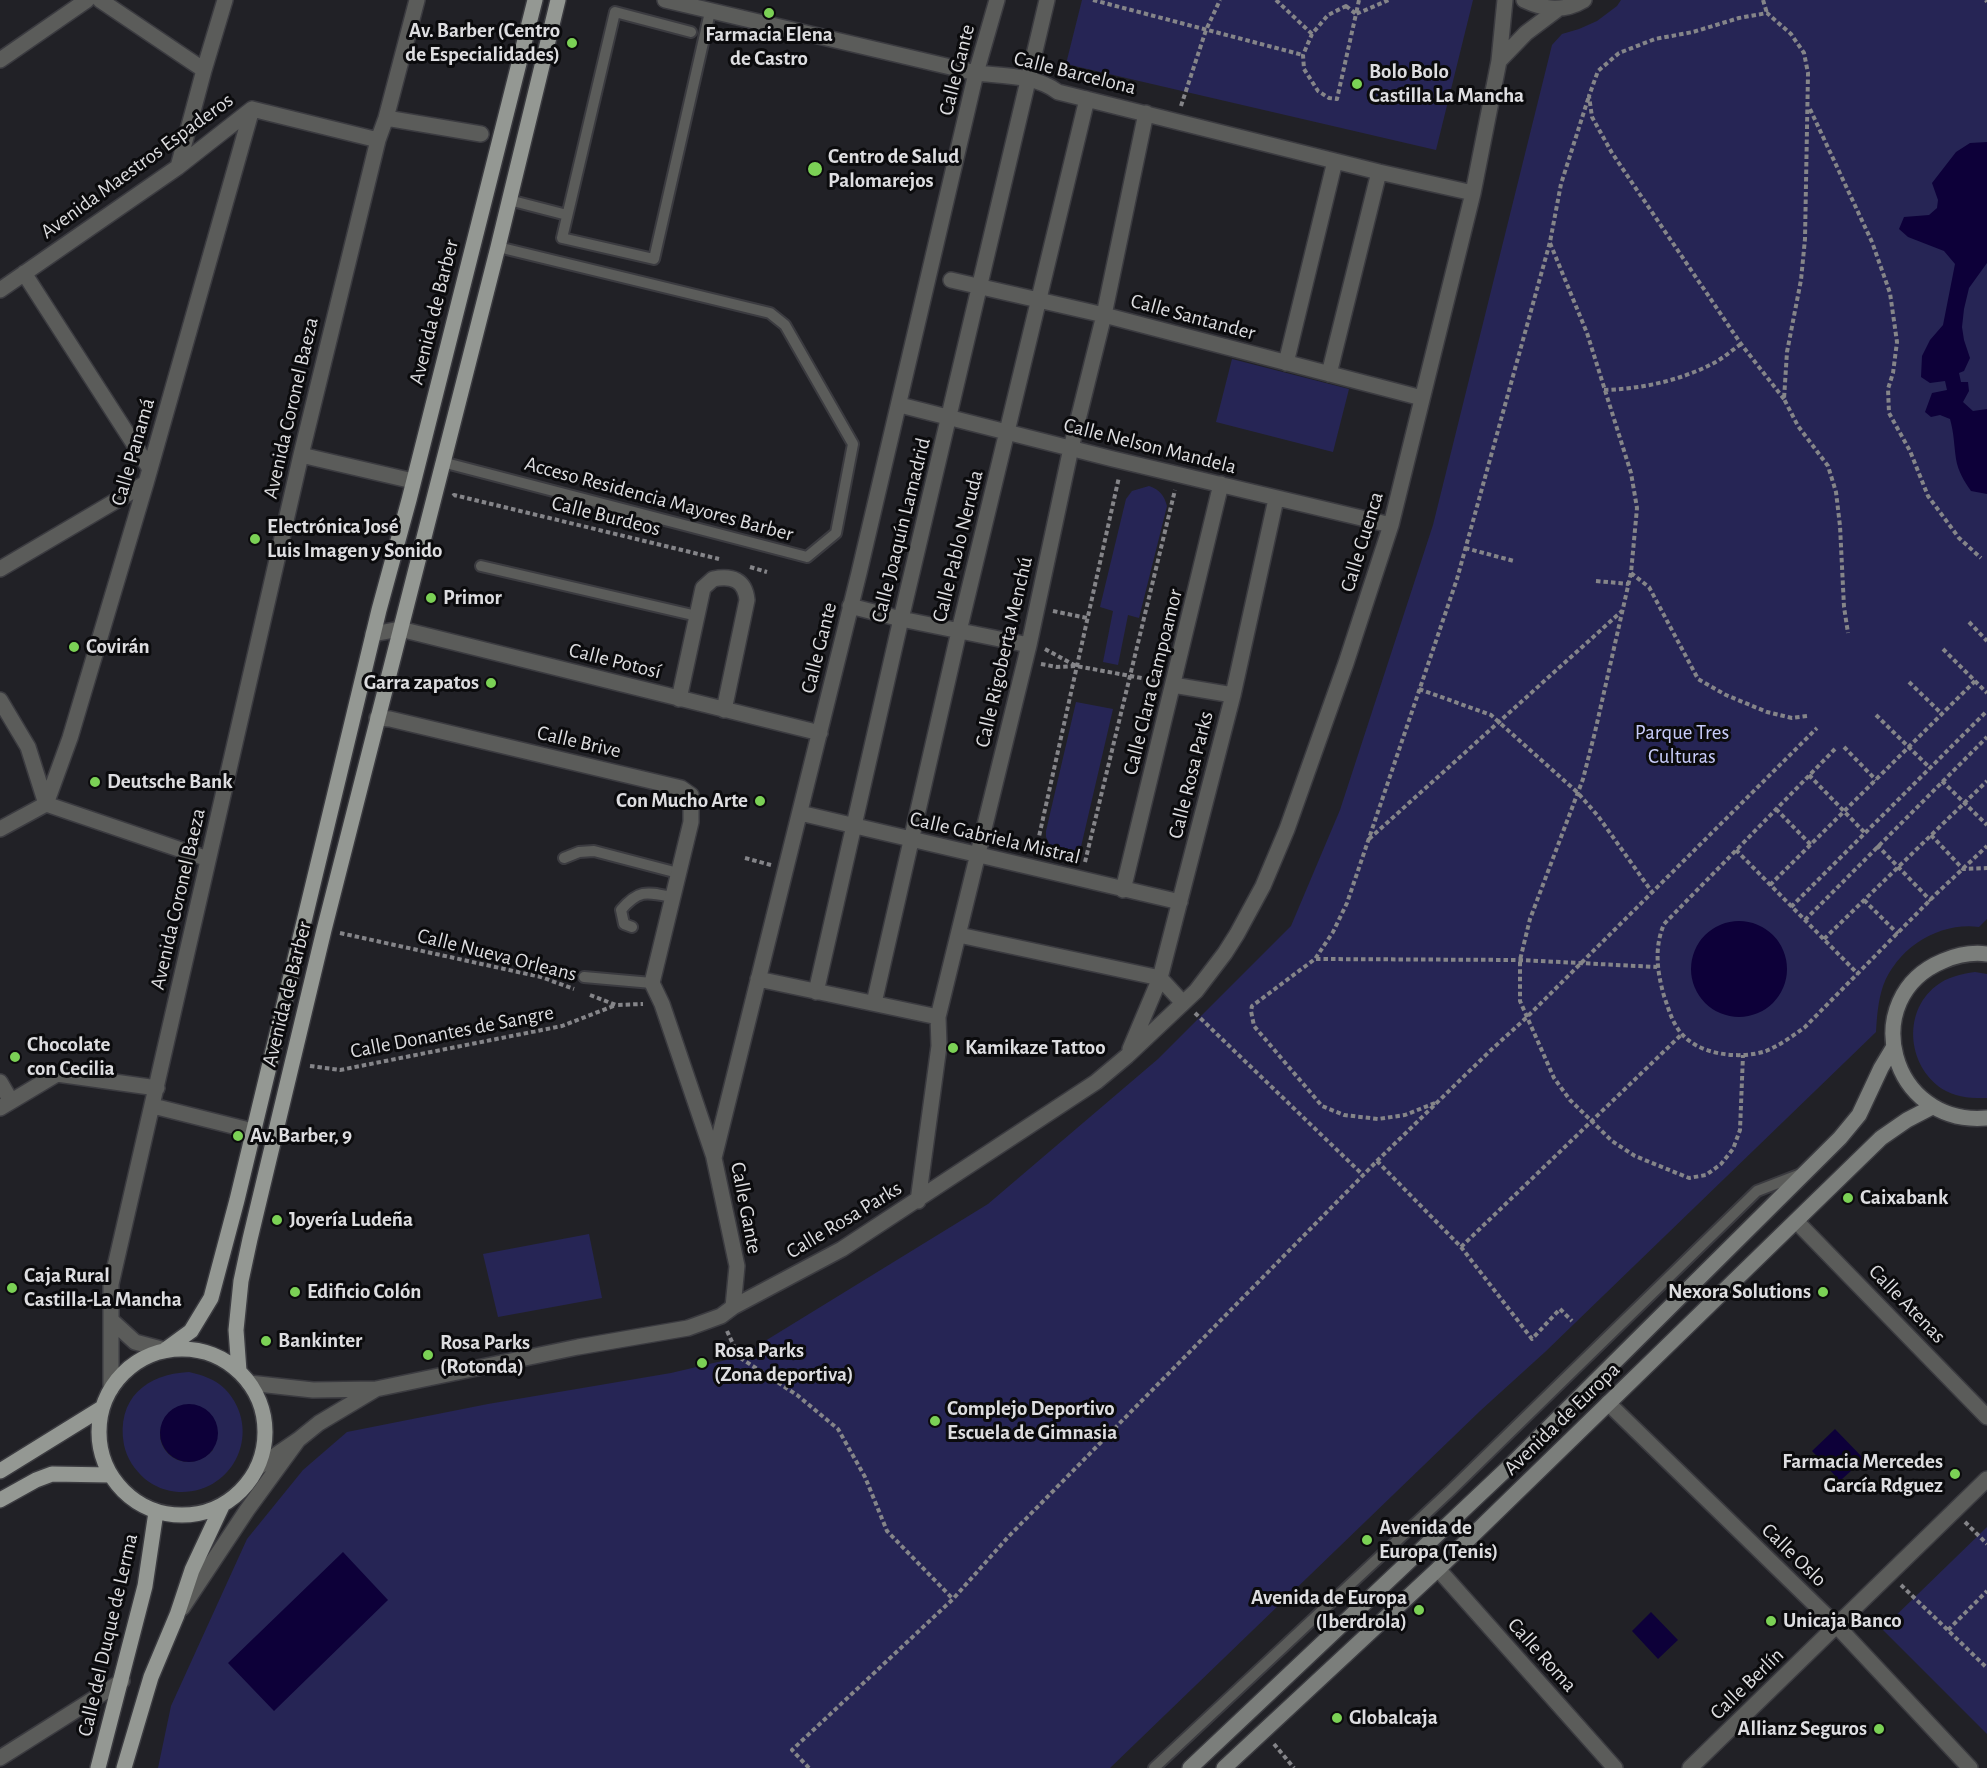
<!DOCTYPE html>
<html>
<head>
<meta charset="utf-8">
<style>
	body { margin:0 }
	canvas { display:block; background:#212126 }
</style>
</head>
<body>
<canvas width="1987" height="1768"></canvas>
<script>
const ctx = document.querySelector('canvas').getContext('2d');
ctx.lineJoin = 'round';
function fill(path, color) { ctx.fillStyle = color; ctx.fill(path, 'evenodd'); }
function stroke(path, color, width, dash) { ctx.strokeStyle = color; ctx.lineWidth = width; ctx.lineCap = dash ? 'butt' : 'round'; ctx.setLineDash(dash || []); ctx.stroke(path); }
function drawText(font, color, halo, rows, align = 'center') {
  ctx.font = font + ' "Alegreya Sans",sans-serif'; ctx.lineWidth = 6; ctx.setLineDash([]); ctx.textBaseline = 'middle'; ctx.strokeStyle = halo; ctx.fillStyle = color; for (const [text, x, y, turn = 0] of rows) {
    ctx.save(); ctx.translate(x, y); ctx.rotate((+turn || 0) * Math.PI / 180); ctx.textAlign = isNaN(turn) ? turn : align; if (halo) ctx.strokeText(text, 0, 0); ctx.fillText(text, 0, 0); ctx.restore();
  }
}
const green = new Path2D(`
	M1082 0H1473L1436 150 1066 64Z
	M1621 0H1987V919L1979 927C1939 922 1898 947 1883 986 1878 1001 1877 1016 1876 1032L1545 1352 1480 1411 1110 1768H158L171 1706 247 1539 303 1470 347 1432 488 1404 671 1373 739 1357 988 1204 1158 1059 1291 926 1340 810 1433 525 1552 45 1562 34 1579 29 1597 21 1617 6Z
	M1232 359 1349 389 1333 452 1216 422Z
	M1149 486C1160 490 1164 495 1167 506L1139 618 1128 615 1118 665 1103 662 1113 611 1100 607 1126 499 1132 491Z
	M1076 702 1113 709 1080 851 1068 856 1052 849 1046 837V831Z
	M1975 972 1987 974V1098C1973 1098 1959 1098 1946 1091 1908 1070 1901 1013 1936 986 1947 977 1961 974 1975 972Z
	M589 1234 602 1298 498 1317 483 1254Z
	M189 1372C202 1375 215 1379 225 1389 264 1430 234 1494 179 1492 166 1491 155 1487 145 1479 135 1470 127 1459 124 1445 116 1399 146 1374 189 1372ZM175 1408 213 1450C180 1484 137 1437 175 1408Z
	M1987 1527V1734L1882 1629Z`);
const water = new Path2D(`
	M1987 142V263L1969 288 1964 309 1962 327 1964 340 1970 358 1964 371 1959 373 1961 382H1968L1969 391 1963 402 1973 411 1987 409V494L1971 491C1964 481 1958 471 1956 459 1954 445 1954 433 1950 419L1940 415 1931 417 1925 412 1932 393 1947 390 1945 381 1930 383 1921 377 1922 356 1930 340 1943 325 1955 264 1944 251 1908 237 1899 229 1904 217 1929 215 1937 208 1938 200 1932 183 1956 152 1970 143Z
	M1691 969a48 48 0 1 1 96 0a48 48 0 1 1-96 0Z
	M160 1433a29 29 0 1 1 58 0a29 29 0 1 1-58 0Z
	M1835 1429 1864 1459 1840 1481 1812 1451Z
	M343 1552 388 1600 274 1711 228 1663Z
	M1651 1612 1678 1640 1658 1659 1632 1631Z`);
const path = new Path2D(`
	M1093 0 1303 55
	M1276 0 1312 34
	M1359 0 1356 14 1389 0
	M1763 0 1767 13
	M1986 0 1987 2
	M1346 6 1356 14 1337 99 1329 98 1318 91 1304 69 1303 55 1312 34 1328 15Z
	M1181 106 1206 30 1220 0
	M1810 109 1872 242 1890 293 1897 342 1893 373 1888 389 1889 413 1910 451 1928 496 1959 538 1981 558
	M1550 243 1587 333 1631 473 1637 508 1631 573 1595 732 1583 779 1530 919 1520 960V1001L1554 1078 1570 1100 1612 1141 1635 1156 1689 1178 1706 1175 1721 1164 1733 1149 1740 1130 1743 1055
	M1604 390C1640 389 1678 381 1710 365 1721 360 1731 351 1741 344
	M1784 399 1741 344 1612 153 1592 117 1589 96 1598 71 1619 53 1655 39 1693 32 1739 18 1767 13 1791 34 1804 53 1808 73 1805 239 1801 280 1787 352 1784 399 1798 426 1828 466 1836 492 1840 526 1844 607 1848 633
	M453 496 454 495 719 559
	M1465 548 1514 561
	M750 567 767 572
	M1631 573 1649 587 1698 679 1726 695 1767 712 1792 718 1807 716
	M1596 581 1629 584
	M1053 611 1087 618
	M1969 622 1987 641
	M1045 649 1076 666 1158 681
	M1943 649 1987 693
	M1041 664 1057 667 1075 666
	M1909 682 1942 714
	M1419 689 1491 715 1578 793 1598 816 1652 892
	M1876 715 1930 768
	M1844 747 1876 780
	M1835 749 1664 924C1654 948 1657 971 1664 996 1668 1007 1671 1019 1678 1029 1695 1055 1739 1060 1766 1051 1780 1045 1793 1036 1805 1027L1936 894 1987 846
	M1809 775 1865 833
	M1942 781 1987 825
	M1776 809 1811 845
	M1931 835 1963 869 1987 868
	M1369 839 1622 611
	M1877 845 1931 901
	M1036 850 1119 477
	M1736 850 1858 974
	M745 858 771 865
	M1085 862 1175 490
	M1770 885 1975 681
	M1864 900 1898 934
	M1791 907 1987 711
	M1805 920 1987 737
	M340 933 541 977 574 989
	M1824 939 1987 781
	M1316 959 1520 960 1657 967
	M590 995 616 1005 643 1004
	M1195 1013 1363 1175
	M310 1066 340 1070 562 1026 616 1005
	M1435 1103 1405 1115 1378 1119 1344 1115 1322 1106 1254 1026 1251 1011 1252 1006 1315 959 1333 932 1347 903 1457 579 1550 242 1561 184 1589 96
	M1377 1161 1461 1247 1532 1339 1560 1309 1572 1321
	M1461 1247 1682 1034
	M727 1331 739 1357 797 1395 838 1429 865 1477 887 1531 953 1599
	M1965 1522 1987 1544
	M1901 1585 1987 1668
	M1948 1630 1987 1591
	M1274 1744 1294 1768
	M809 1768 792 1750 953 1599 1009 1536 1377 1161 1491 1050 1526 1018 1817 728`);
const lane = new Path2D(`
	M691 32 615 12 562 238 654 259 710 12
	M509 200 567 215
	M442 462 807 557 836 533 853 444 785 325 770 313 498 247
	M481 566 697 616
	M564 858 579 852 594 851 678 873
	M632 927 624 924 621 910C639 889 647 892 672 897
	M584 977 652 983
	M1154 1768 1450 1491 1757 1191 1801 1174`);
const street = new Path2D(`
	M100 0 204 70
	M665 0 976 73C1004 76 1036 75 1058 92L1379 172 1473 193
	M1524 0C1545 10 1564 12 1584 0
	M0 60 87 0
	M1499 61 1526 33 1558 9
	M386 118 481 134
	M178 167 204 70 225 0
	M24 273 150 469
	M951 280 1104 315 1422 398
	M0 290 178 167 252 109 378 140
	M1286 363 1335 161
	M1329 374 1379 172
	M900 405 1113 459 1391 525
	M301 455 413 481
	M0 569 146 483
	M850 606 901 619 1029 645
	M373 634 400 629 820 733
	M1173 685 1233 695
	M679 699 703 588 713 579C732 575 745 580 747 600L724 710
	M0 700 28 747 46 804
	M377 718 390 719 681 788 691 795V822L652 983 662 1004 714 1157
	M46 804 70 738 146 483 252 109
	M800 813 1180 902
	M0 829 46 804 208 859
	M1123 890 1221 484
	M959 935 1160 978 1183 1003
	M758 979 938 1017
	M816 992 901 619 1047 0
	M874 1003 959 631 1087 99
	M1130 1049 1160 978 1233 695 1276 499
	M0 1082 11 1101
	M153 1106 253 1131
	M0 1108 57 1074 157 1088
	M918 1201 939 1046 938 1017 1029 645 1071 448 1104 315 1146 113
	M1796 1221 1987 1417
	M733 1307 737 1266 714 1158 859 573 976 73 997 0
	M111 1320 135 1342 165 1350
	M249 1383 313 1390 376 1389 578 1347 688 1328 721 1316 733 1307 842 1249 1096 1082 1127 1056 1196 991 1225 953 1237 934 1263 886 1287 829 1346 663 1391 525 1473 193 1499 61 1505 0
	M111 1389V1284L301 455 378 140 386 118 417 0
	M1608 1403 1837 1626 1970 1768
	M257 1468 298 1440 319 1423 376 1389
	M1438 1569 1615 1768
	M182 1608 247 1510 298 1440
	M0 1758 122 1681
	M1690 1768 1987 1479`);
const secondary = new Path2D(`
	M1987 954C1972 952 1957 955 1943 961 1856 997 1890 1127 1987 1118
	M1190 1768 1513 1463 1840 1138 1859 1115 1881 1068 1893 1048
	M1224 1768 1438 1569 1881 1138 1907 1120 1932 1107`);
const primary = new Path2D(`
	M99 1432a83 83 0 1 1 166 0a83 83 0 1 1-166 0Z
	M165 1350 191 1331 211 1298 237 1200 379 610 409 500 535 0
	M239 1371 236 1330 241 1281 250 1239 324 930 498 247 558 0
	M0 1471 102 1408
	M0 1500 36 1480 52 1474 110 1475
	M98 1768 145 1586 156 1512
	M124 1768 151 1677 177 1615 192 1570 222 1506`);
const markers = [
	[769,13,6,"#7bd155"],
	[572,43,6,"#7bd155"],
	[1357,84,6,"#7bd155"],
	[815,169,8,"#7bd155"],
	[255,539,6,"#7bd155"],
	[431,598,6,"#7bd155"],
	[74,647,6,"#7bd155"],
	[491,683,6,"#7bd155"],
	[95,782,6,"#7bd155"],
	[760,801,6,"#7bd155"],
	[953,1048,6,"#7bd155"],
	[15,1057,6,"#7bd155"],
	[238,1136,6,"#7bd155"],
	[1848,1198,6,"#7bd155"],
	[277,1220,6,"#7bd155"],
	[12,1288,6,"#7bd155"],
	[295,1292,6,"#7bd155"],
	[1823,1292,6,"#7bd155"],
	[266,1341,6,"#7bd155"],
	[428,1355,6,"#7bd155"],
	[702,1363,6,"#7bd155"],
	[935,1421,6,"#7bd155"],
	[1955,1474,6,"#7bd155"],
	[1367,1540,6,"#7bd155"],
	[1419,1610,6,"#7bd155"],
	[1771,1621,6,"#7bd155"],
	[1337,1718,6,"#7bd155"],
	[1879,1729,6,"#7bd155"]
];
const poiNames = [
	["Av. Barber (Centro",560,31,"right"],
	["de Especialidades)",560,55,"right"],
	["Farmacia Elena",769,35,"center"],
	["de Castro",769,59,"center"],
	["Bolo Bolo",1369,72],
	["Castilla La Mancha",1369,96],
	["Centro de Salud",828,157],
	["Palomarejos",828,181],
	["Electrónica José",267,527],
	["Luis Imagen y Sonido",267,551],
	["Primor",443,598],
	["Covirán",86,647],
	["Garra zapatos",479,683,"right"],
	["Deutsche Bank",107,782],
	["Con Mucho Arte",748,801,"right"],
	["Chocolate",27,1045],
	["con Cecilia",27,1069],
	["Kamikaze Tattoo",965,1048],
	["Av. Barber, 9",250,1136],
	["Caixabank",1860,1198],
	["Joyería Ludeña",289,1220],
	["Caja Rural",24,1276],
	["Castilla-La Mancha",24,1300],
	["Edificio Colón",307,1292],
	["Nexora Solutions",1811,1292,"right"],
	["Bankinter",278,1341],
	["Rosa Parks",440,1343],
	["(Rotonda)",440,1367],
	["Rosa Parks",714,1351],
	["(Zona deportiva)",714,1375],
	["Complejo Deportivo",947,1409],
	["Escuela de Gimnasia",947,1433],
	["Farmacia Mercedes",1943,1462,"right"],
	["García Rdguez",1943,1486,"right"],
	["Avenida de",1379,1528],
	["Europa (Tenis)",1379,1552],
	["Avenida de Europa",1407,1598,"right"],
	["(Iberdrola)",1407,1622,"right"],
	["Unicaja Banco",1783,1621],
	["Globalcaja",1349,1718],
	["Allianz Seguros",1867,1729,"right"]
];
const streetNames = [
	["Calle Gante",957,70,-76],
	["Calle Barcelona",1075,73,14],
	["Avenida Maestros Espaderos",137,166,-36],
	["Avenida de Barber",434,312,-76],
	["Calle Santander",1193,317,15],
	["Avenida Coronel Baeza",291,408,-77],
	["Calle Nelson Mandela",1150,446,14],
	["Calle Panamá",133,452,-74],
	["Acceso Residencia Mayores Barber",659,499,15],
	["Calle Burdeos",606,516,14],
	["Calle Joaquín Lamadrid",901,530,-76],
	["Calle Cuenca",1362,542,-73],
	["Calle Pablo Neruda",958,546,-76],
	["Calle Gante",819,648,-76],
	["Calle Rigoberta Menchú",1004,652,-77],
	["Calle Potosí",615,661,14],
	["Calle Clara Campoamor",1153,682,-76],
	["Calle Brive",579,742,13],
	["Calle Rosa Parks",1191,775,-76],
	["Calle Gabriela Mistral",995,838,13],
	["Avenida Coronel Baeza",178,899,-77],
	["Calle Nueva Orleans",497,955,14],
	["Avenida de Barber",287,994,-76],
	["Calle Donantes de Sangre",452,1032,-11],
	["Calle Gante",746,1208,79],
	["Calle Rosa Parks",844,1220,-31],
	["Calle Atenas",1907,1304,46],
	["Avenida de Europa",1562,1419,-44],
	["Calle Oslo",1794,1555,44],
	["Calle del Duque de Lerma",108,1635,-77],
	["Calle Roma",1542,1655,48],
	["Calle Berlín",1747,1684,-44]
];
const parkNames = [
	["Parque Tres",1682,733],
	["Culturas",1682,757]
];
fill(green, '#262555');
fill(water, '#0d0039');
stroke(lane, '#3b3b40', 14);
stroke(street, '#3b3b40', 18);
stroke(secondary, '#3b3b40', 18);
stroke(primary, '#3b3b40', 18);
stroke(path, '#858589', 4, [4.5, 3]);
stroke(lane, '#5b5c5a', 10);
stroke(street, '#5b5c5a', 15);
stroke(secondary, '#7b7e7b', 15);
stroke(primary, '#949893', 15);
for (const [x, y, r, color] of markers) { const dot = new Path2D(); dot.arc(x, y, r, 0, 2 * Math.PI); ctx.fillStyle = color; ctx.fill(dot); stroke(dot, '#0b0b0d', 2); }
drawText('bold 21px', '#dddde0', '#0b0b0d', poiNames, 'left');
drawText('21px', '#dddde0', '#0b0b0d', streetNames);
drawText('21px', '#c8ccfa', '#0b0b0d', parkNames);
</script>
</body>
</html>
